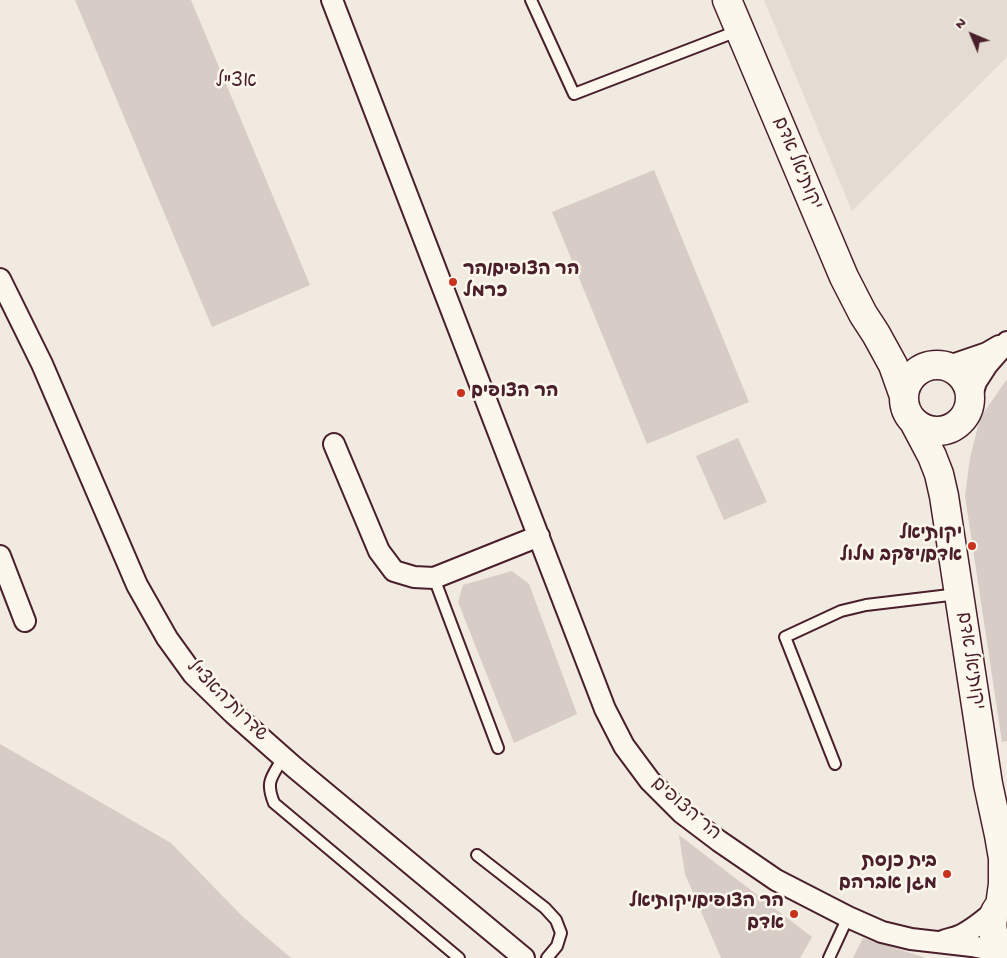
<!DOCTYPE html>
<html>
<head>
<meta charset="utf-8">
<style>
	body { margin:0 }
	#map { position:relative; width:1007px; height:958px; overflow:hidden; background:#f0eae0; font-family:"Gochi Hand",sans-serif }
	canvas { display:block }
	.north { position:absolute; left:947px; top:10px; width:50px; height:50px; -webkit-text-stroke:4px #fbf7ec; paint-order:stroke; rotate:315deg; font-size:14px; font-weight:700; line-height:20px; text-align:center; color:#4a1f2b }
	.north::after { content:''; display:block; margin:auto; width:18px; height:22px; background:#4a1f2b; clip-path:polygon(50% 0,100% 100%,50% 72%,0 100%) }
</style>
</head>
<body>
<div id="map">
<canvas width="1007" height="958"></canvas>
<div class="north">N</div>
</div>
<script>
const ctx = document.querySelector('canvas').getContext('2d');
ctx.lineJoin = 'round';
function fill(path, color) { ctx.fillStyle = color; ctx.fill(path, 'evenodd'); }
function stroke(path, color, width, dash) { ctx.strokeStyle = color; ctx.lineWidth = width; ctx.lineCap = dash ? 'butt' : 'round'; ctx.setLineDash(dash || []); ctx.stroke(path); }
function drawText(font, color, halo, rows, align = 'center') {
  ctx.font = font + ' "Gochi Hand","Playpen Sans Hebrew",sans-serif'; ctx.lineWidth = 5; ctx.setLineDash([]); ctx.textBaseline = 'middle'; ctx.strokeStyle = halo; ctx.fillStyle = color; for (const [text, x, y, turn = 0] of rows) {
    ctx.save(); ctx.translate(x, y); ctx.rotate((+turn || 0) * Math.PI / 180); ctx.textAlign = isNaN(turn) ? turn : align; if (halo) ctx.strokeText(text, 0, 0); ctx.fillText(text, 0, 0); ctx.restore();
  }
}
const built = new Path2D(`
	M764 0H1007V57L852 211Z`);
const green = new Path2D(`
	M75 0H191L310 285 212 327Z
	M654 170 749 402 647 444 552 212Z
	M1007 379V741L1002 742 965 496 970 458 980 418Z
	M738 438 767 502 724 520 696 456Z
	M512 571 529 584 577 714 514 743 458 602 463 585Z
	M0 744 171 843 242 916 291 958H0Z
	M679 835 812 937 800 958H721L685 874Z
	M863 938 926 958H853Z`);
const lane = new Path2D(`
	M531 0 574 94 740 30
	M434 578 498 748
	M283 758C272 777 265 781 274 803L459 958
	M835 764 785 637 841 611 866 605 958 594
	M477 855 545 908 556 920 561 933 557 946 547 958
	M829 958 848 917`);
const street = new Path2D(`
	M332 0 605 709 624 746 650 781 682 813 719 841 776 880 848 917 882 932 911 939 972 946 992 950 1007 955
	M0 279 42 364 137 585 167 638 193 674 234 714 294 767 524 958
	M949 366 987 353 999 346
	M970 402 976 382 987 365 1007 342
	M334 444 379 551 394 571 414 577 434 578 539 536
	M0 556 25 621
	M943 941C948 939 954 938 959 936 973 930 985 919 997 909`);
const secondary = new Path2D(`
	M727 0 844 277 863 314 876 334 893 365 904 396
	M904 398a33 33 0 1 1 66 0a33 33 0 1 1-66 0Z
	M914 422 932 456 939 474 944 496 988 784 999 835 1003 858V884L1000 906
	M1007 899C986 914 989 938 1007 954`);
const markers = [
	[453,282,5,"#c8321e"],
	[461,393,5,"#c8321e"],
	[972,546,5,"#c8321e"],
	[947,874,5,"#c8321e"],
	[794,914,5,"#c8321e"]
];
const streetNames = [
	["יקותיאל אדם",796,164,67],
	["יקותיאל אדם",969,661,81],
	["שדרות האצ\"ל",226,702,45],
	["הר הצופים",685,810,41]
];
const poiNames = [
	["הר הצופים/הר",463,271,"left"],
	["כרמל",463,293,"left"],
	["הר הצופים",471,393,"left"],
	["יקותיאל",962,535],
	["אדם/יעקב מלול",962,557],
	["בית כנסת",937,863],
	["מגן אברהם",937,885],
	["הר הצופים/יקותיאל",784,903],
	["אדם",784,925]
];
const neighbourhoodNames = [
	["אצ\"ל",236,83]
];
fill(built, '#e4dbd2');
fill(green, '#d8ccc6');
stroke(lane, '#4a1f2b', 14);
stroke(street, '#4a1f2b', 24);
stroke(secondary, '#4a1f2b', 31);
stroke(lane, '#fbf7ec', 10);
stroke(street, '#fbf7ec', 20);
stroke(secondary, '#fbf7ec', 28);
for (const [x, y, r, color] of markers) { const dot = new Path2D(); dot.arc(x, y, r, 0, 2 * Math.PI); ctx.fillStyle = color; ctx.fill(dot); stroke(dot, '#fbf7ec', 2); }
drawText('19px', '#4a1f2b', '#fbf7ec', streetNames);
drawText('bold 19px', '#4a1f2b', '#fbf7ec', poiNames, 'right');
drawText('20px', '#4a1f2b', '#fbf7ec', neighbourhoodNames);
</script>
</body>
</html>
